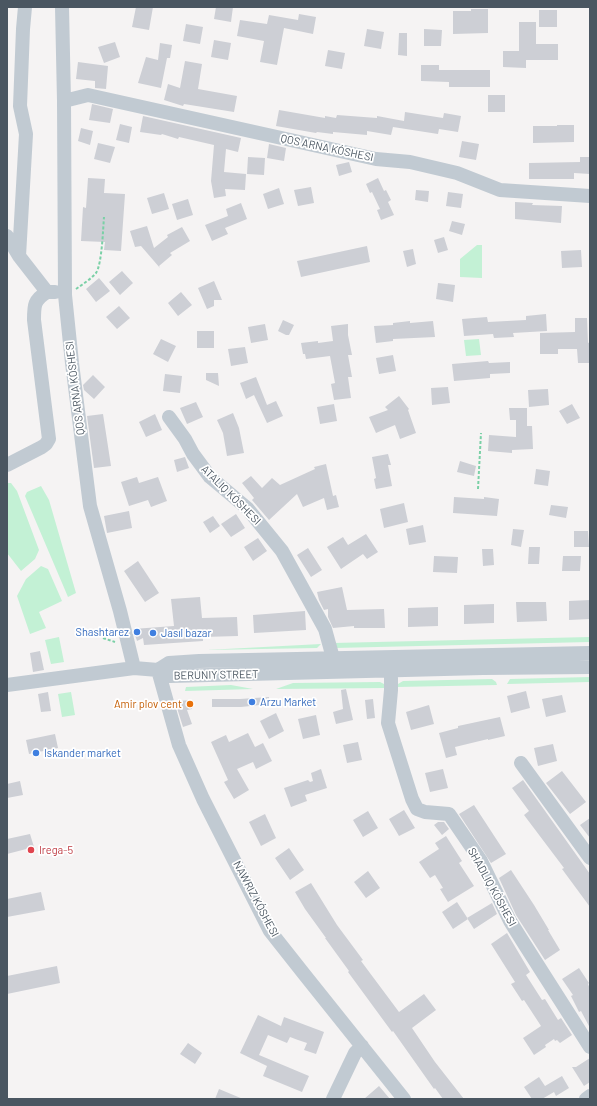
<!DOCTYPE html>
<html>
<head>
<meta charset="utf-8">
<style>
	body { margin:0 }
	#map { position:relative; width:597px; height:1106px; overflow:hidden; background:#f5f3f3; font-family:Barlow,sans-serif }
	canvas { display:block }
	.frame { position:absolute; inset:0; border:8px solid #4a5661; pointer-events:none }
</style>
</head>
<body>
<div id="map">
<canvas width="597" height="1106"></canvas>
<div class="frame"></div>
</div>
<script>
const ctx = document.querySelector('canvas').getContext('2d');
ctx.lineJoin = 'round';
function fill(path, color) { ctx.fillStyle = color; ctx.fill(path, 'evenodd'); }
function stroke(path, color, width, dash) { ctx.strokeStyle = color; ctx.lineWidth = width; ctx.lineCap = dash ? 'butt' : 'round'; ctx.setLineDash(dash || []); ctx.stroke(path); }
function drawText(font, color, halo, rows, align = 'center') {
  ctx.font = font + ' Barlow,sans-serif'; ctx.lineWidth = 3.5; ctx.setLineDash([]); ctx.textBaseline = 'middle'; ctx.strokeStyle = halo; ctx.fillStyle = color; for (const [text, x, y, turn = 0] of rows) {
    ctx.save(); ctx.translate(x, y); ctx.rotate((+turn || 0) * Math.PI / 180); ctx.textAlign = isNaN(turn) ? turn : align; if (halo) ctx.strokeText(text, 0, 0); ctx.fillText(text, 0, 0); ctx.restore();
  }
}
const green = new Path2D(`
	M477 245H482V278L460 277V259Z
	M479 339 481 355 466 356 464 340Z
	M7 483H11L17 491 39 550 35 559 21 571 7 553Z
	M41 486 49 500 76 593 68 597 25 496 27 492Z
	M41 566 48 569 62 601 39 612 46 628 30 634 17 596 26 579Z
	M59 637 64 662 51 664 45 640Z
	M590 637V642L335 648 333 643Z
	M321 644 317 648 206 650Z
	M590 677V682L507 684 510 679Z
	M492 679 496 682 497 685 397 687 398 684 403 681Z
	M380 682 384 684 385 688 276 689 293 683Z
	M231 685 253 689 185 691 186 687Z
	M71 692 75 715 62 717 58 694Z`);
const building = new Path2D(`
	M136 7H153L149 30 132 27Z
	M216 7H233L231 22 214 19Z
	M471 9H488V33L453 34V11H471Z
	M539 10H557V27H539Z
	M299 14 316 17 313 34 284 28 277 65 260 62 264 41 237 36 240 20 267 24 269 15 298 20Z
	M519 22H536V44H558V60H526V68L503 67V51H519Z
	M186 24 203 27 200 44 183 41Z
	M367 29 384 32 381 49 364 46Z
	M424 29 442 30 441 46H424Z
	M399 33H407V56L398 55Z
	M214 40 231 43 228 60 211 57Z
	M115 42 120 57 104 63 98 47Z
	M160 43 172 45 170 58H167L161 88 138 83 146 57 158 60Z
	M328 50 345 53 342 69 325 66Z
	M185 61 202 64 198 89 237 96 234 112 184 104 183 106 164 100 168 84 180 88Z
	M78 62 108 66 106 89 95 88V81L76 79Z
	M421 65H439V70H490V87H449V82L421 81Z
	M488 95H505V112H488Z
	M92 104 113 109 110 123 89 120Z
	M279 110 325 118V116L336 118 337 115 377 118V116L404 121 405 112 443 118 444 113 461 116 458 132 439 129 438 134 393 127 391 135 367 131V135L333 132V134L317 132 316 133 276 126Z
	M143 116 241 138 238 152 226 149 224 172 246 174 245 190 225 189 226 196 214 198 211 181 214 145 179 137 178 139 162 134 161 135 140 132Z
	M120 124 132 127 129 143 116 140Z
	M557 125H574V142L533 143V126H557Z
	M81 128 93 131 90 145 78 141Z
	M462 141 479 144 476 160 459 157Z
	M98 143 115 147 110 163 94 159Z
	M269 144 286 148 284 161 267 158Z
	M248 157 265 158 264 175 247 174Z
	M580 157H590V174L574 173V179H529V163L580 162Z
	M349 162 352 172 339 176 336 165Z
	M88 178 105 179 104 193 125 194 121 251 104 250 105 242 81 241 83 207 86 208Z
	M378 178 384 191 386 190 391 200 388 202 394 215 381 220 377 210 380 209 372 192 370 193 366 184Z
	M311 187 314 203 298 206 294 190Z
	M279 188 284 204 268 209 263 194Z
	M416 190 429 191 428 202 415 200Z
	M448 192 463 194 461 208 446 206Z
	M164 193 169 209 152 214 147 198Z
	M188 199 193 215 177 220 172 204Z
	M515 202 533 203 532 205 562 206 561 223 515 219Z
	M241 203 247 219 225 228 228 234 212 241 205 225 228 216 226 209Z
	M452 221 465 224 462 235 449 231Z
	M147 226 154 248 168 237 167 235 182 227 190 241 170 253 172 255 159 266 160 268 141 246 135 247 130 231Z
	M444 237 448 250 438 253 434 240Z
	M367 246 370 262 301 277 297 261Z
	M413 249 416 264 407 267 403 251Z
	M581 250 582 267 562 268 561 251Z
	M122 271 133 283 120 295 109 282Z
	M99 278 110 291 96 302 86 289Z
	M214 281 222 300H214V306L207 309 198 288Z
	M438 283 455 285 453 302 436 299Z
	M181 292 192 305 178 316 168 303Z
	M119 306 130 318 117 329 106 317Z
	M546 314 547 331 513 333 514 337 494 338 493 334 464 336 462 319 487 317 488 322 526 320V316Z
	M575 318H587L588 343 590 342V363H578L577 349H558V354H540V333L575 332Z
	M283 320 294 325 289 335H286L278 331Z
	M410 321V323L433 321 435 337 393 339V341L376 343 374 326 393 325V323Z
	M265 324 268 340 251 343 248 327Z
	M348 324V335L352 355H348L352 377H348L351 398 334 400 331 384 335 383 330 356 306 359 305 354H303L301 343 318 341V343L333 341 331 326Z
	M197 331H214V348H197Z
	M161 339 176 346 168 362 153 354Z
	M245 347 248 363 231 366 228 349Z
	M393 355 396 371 379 374 376 358Z
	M488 361 489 363 510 362V373L490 374V378L454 381 452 364Z
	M206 373H218L219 386 206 380Z
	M165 374 182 376 180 393 163 391Z
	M93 375 105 387 94 399 84 390 83 385Z
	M256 377 267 405 276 401 283 416 267 423 254 395 246 399 240 383Z
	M448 387 450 403 432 405 431 388Z
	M548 389 549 405 529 407 528 390Z
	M399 396 409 409 408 410 416 433 400 439 395 425 376 433 369 417 388 410 385 407Z
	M196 402 203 417 187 424 180 408Z
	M334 404 337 421 320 424 317 407Z
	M572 404 580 418 567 424 559 411Z
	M509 408H527V426H532L533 449 512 450V453L488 451 489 435 516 437V420H510Z
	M233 413 239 428 244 453 227 456 223 433 217 420Z
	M103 414 111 466 94 468 87 416Z
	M155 414 162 430 146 437 139 422Z
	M388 454 391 465H388L392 486 376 489 374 479 376 478 372 457Z
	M185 457 189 468 177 472 174 460Z
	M460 461 476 466 474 476 457 472Z
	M326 464 333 496 336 495 339 507 327 510 324 498 303 507 297 494 269 520 252 500 254 498 242 483 251 476 262 488 272 478 280 485 315 469 314 467Z
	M536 469 550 471 548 486 534 484Z
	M137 477 139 483 158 477 167 501 151 507 148 500 129 506 121 482Z
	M454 497 484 499V497L499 499 497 516 453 513Z
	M404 503 408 522 384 528 380 509Z
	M551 505 568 507 566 518 549 515Z
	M129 511 132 528 107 533 104 516Z
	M236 514 245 528 231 537 221 524Z
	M213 516 220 526 210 533 203 522Z
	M423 525 426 542 409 545 406 529Z
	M513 529 524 530 521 547 511 545Z
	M574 531H588L589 547H574Z
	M366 534 378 552 367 559 363 554 341 569 327 547 343 537 348 545Z
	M258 538 267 551 253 561 244 547Z
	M529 547H540L539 564H528Z
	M308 548 322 570 311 577 297 555Z
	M482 549H493L494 565 483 566Z
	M434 556 458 557 457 573 433 572Z
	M563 556H581L580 571H562Z
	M138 561 159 593 145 602 124 571Z
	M342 587 347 610 384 609 385 628H354V626L333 628 328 617V609L324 610 319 600 317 592Z
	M200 597 202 618 237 617 238 636 203 637V641L144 645 143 638 137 641 133 629 174 626 171 599Z
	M590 600V619L569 620V601Z
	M516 602H546L547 621 517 622Z
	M494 604V623L464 624V605Z
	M438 607V626L408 627V608Z
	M305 611 306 630 254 633 253 615Z
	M40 651 44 670 33 672 30 653Z
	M346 689 353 720 336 724 333 712 343 709 341 690Z
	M526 691 530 708 511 713 507 696Z
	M48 692 51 711 41 712 38 694Z
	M562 695 566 712 546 717 542 699Z
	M269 697V704L241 707H212V699H240Z
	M373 699 375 718 367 719 365 700Z
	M192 700V709L187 710 192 724 183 727 177 708V701Z
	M429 705 434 724 411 730 406 712Z
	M276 713 284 731 269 739 260 721Z
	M316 715 320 735 303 739 298 719Z
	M500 717 505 736 488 740V739L455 747 457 755 446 758 439 733 458 728V726Z
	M248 733 255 747 263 743 272 761 256 769 253 762 237 769 249 790 234 799 224 782 228 780 211 742 226 735 229 742Z
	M55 734 58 748 29 754 26 740Z
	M358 742 362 760 347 763 343 745Z
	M553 744 557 761 538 766 534 748Z
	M321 769 327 788 305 795 307 801 291 807 284 788 308 780 310 782 313 781 311 773Z
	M443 769 448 788 430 792 425 773Z
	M562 771 586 802 570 814 546 783Z
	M523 780 590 874V907L562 869 564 868 524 815 529 811 512 788Z
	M20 781 23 795 7 798V784Z
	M474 805 506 854 491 863 459 814Z
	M404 810 415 828 399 836 389 819Z
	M368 811 378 828 363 837 353 820Z
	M265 814 276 838 261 846 249 822Z
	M590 818V838L580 825Z
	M438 822H444L449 829 442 835 434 825Z
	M30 834 34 847 7 854V839Z
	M446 836 462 861 459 863 474 886 448 902 440 889 443 888 435 875 430 878 419 862 439 849 435 843Z
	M289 848 304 870 290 880 275 858Z
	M511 870 534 905 549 930H548L560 950 545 960 516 915 499 878Z
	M368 871 380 888 366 898 354 882Z
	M311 883 337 925 363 960 361 961 399 1012 424 994 436 1010 412 1028 435 1062 464 1099H443L435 1088 434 1089 393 1031 392 1032 348 972 349 971 325 938H326L305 909 295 892Z
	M41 892 45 910 7 917V899Z
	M457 902 468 919 453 929 442 912Z
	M492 903 497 914 474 929 467 918Z
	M507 933 530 972 526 975 542 1000 545 999 558 1020 561 1018 572 1035 560 1043 557 1040 555 1041 554 1039 545 1045 546 1047 534 1055 523 1038 541 1026 524 1000 522 1001 511 984 515 982 491 944Z
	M57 966 60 983 7 994V976Z
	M579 968 589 983 588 984 590 989V1028L581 1011 579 1012 571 996 573 995 562 979Z
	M258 1015 281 1026 284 1017 324 1032 316 1054 304 1050 307 1043 298 1040 290 1037 287 1043 268 1035 259 1055 309 1076 302 1092 263 1076 267 1066 240 1053Z
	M188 1043 202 1053 195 1064 180 1054Z
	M590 1058V1082L584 1086 572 1067H576Z
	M562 1076 569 1088 556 1096 554 1092 542 1099H532L524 1087 539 1077 545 1086Z
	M379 1086 390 1099H364Z
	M219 1089 243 1099H215Z`);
const path = new Path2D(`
	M76 289C83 284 91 279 96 273 102 264 103 229 104 217
	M478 489 481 433
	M103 638 115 642
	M7 642H8`);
const minor = new Path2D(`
	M62 7 64 101 65 295 72 363 90 506 120 611 134 668
	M64 101 88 95 376 159 410 162 457 173 500 190 590 196
	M7 236 19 256 47 292H55
	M19 256 26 134 20 106 23 29 25 7
	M169 417 185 439 193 454 210 477 247 508 282 551 325 629 333 658
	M7 465 42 447 46 444 49 439 34 320C34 305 34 300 47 292
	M158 670 179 745 203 799 270 931 304 974 404 1099
	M158 670 169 663 199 661 590 653
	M391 671V690L388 723 412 799 417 809 425 812 449 814 481 861 510 921 525 945 590 1047
	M7 685 134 668 158 670 170 676 483 668 590 667
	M521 763 590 858
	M333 1099 355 1053 362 1046
	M586 1099 590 1096`);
const markers = [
	[137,632,4,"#3f7fe0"],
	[153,633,4,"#3f7fe0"],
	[252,702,4,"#3f7fe0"],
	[190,704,4,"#e8710a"],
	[36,753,4,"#3f7fe0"],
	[31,850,4,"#e0444e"]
];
const streetNames = [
	["QOS ARNA KÓSHESI",327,148,12],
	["QOS ARNA KÓSHESI",75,388,-97],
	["ATALIQ KÓSHESI",231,495,45],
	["BERUNIY STREET",216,675,-1],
	["SHADLIQ KÓSHESI",492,887,61],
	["NAWRIZ KÓSHESI",256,899,62]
];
const shopNames = [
	["Shashtarez",129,632,"right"],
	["Jasıl bazar",161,633],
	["Arzu Market",260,702],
	["Iskander market",44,753]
];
const foodNames = [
	["Amir plov cent",182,704]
];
const healthNames = [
	["Irega-5",39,850]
];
fill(green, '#c3f1d5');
fill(building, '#cdcfd5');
stroke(path, '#7ad0a6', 2, [3, 2]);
stroke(minor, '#c1cad2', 14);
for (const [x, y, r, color] of markers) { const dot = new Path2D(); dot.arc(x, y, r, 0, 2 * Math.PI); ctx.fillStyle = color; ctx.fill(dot); stroke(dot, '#fff', 1.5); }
drawText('11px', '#4a5661', '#fff', streetNames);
drawText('11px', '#366cbe', '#fff', shopNames, 'left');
drawText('11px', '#c56008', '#fff', foodNames, 'right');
drawText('11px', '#be3a42', '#fff', healthNames, 'left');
</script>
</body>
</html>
